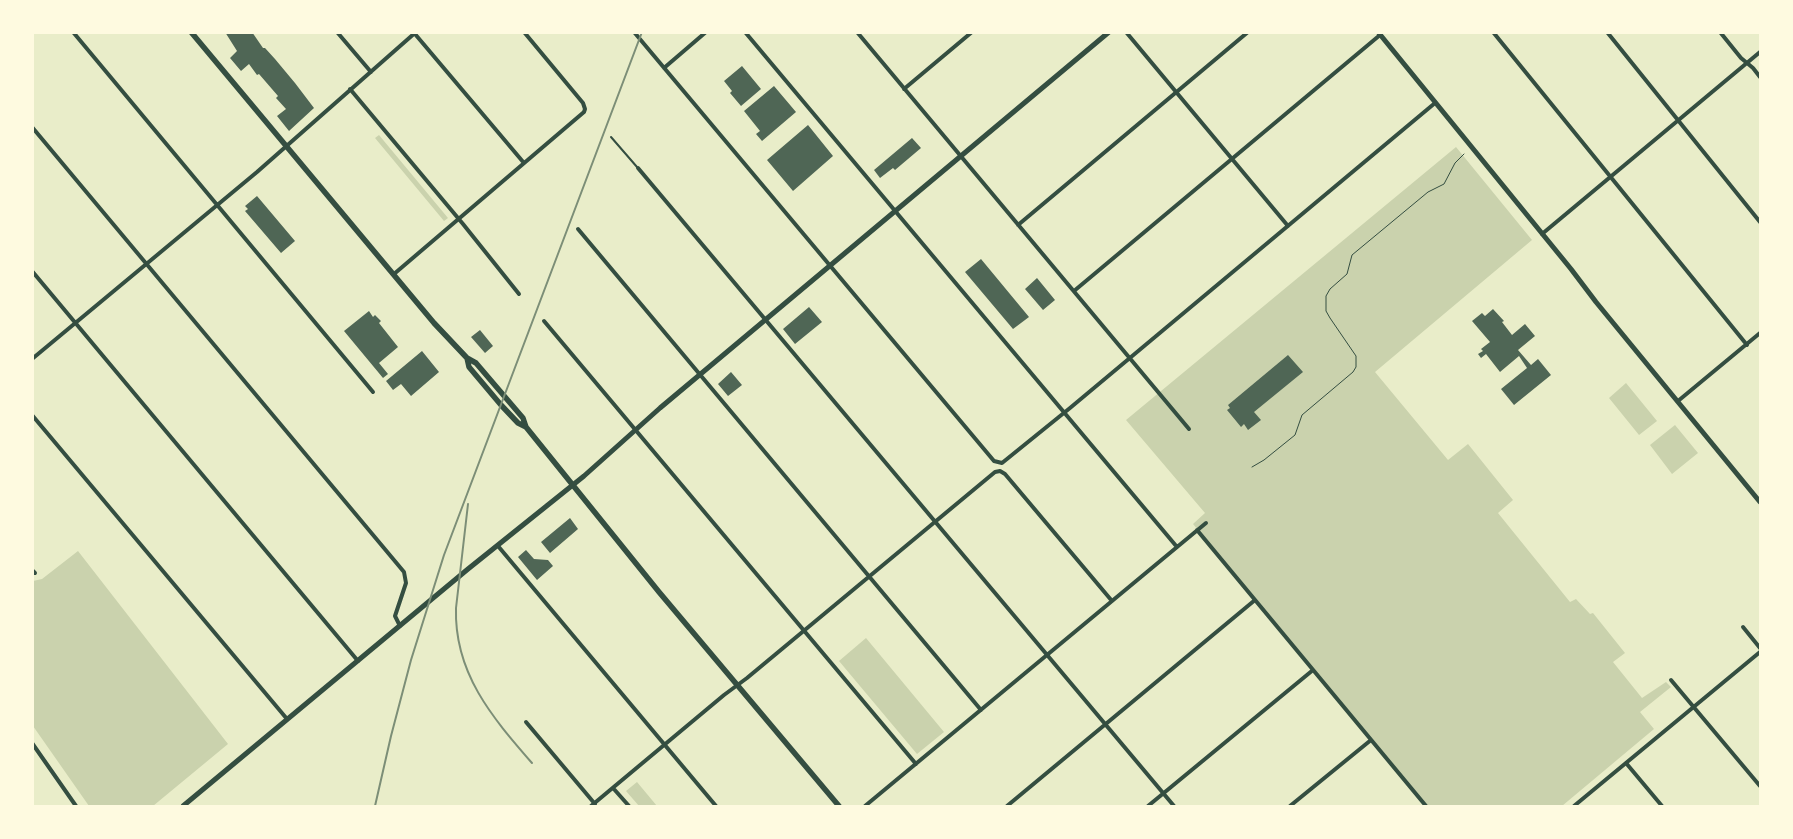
<!DOCTYPE html>
<html>
<head>
<meta charset="utf-8">
<style>
	body { margin:0 }
	#map { position:relative; width:1793px; height:839px; overflow:hidden; background:#e9edc9; font-family:Commissioner,sans-serif }
	canvas { display:block }
	.frame { position:absolute; inset:0; border:34px solid #fefae0; pointer-events:none }
</style>
</head>
<body>
<div id="map">
<canvas width="1793" height="839"></canvas>
<div class="frame"></div>
</div>
<script>
const ctx = document.querySelector('canvas').getContext('2d');
ctx.lineJoin = 'round';
function fill(path, color) { ctx.fillStyle = color; ctx.fill(path, 'evenodd'); }
function stroke(path, color, width, dash) { ctx.strokeStyle = color; ctx.lineWidth = width; ctx.lineCap = dash ? 'butt' : 'round'; ctx.setLineDash(dash || []); ctx.stroke(path); }
const green = new Path2D(`
	M379 135 448 218 444 221 375 138Z
	M1456 147 1532 240 1375 372 1448 460 1468 444 1513 500 1498 513 1570 602 1576 599 1590 614 1593 613 1625 653 1613 662 1642 698 1666 682 1671 687 1640 712 1654 729 1562 806H1427L1193 524 1205 513 1126 420Z
	M1626 383 1657 421 1639 435 1609 398Z
	M1675 425 1698 453 1672 474 1650 445Z
	M78 551 228 744 153 806H89L33 726V581L42 579Z
	M866 638 944 732 917 754 839 661Z
	M637 782 657 806H639L626 791Z`);
const building = new Path2D(`
	M225 32H252L263 48H265L275 59 295 83 314 108 289 131 277 116 286 109 276 98 278 96 259 74 257 75 249 64 241 71 230 58 237 51Z
	M742 66 761 89 741 106 730 93 732 91 724 81Z
	M774 86 796 112 762 141 756 134 760 131 744 111Z
	M808 125 833 156 793 191 767 160Z
	M912 138 921 148 895 170 893 168 880 178 874 170Z
	M257 196 295 241 281 253 245 211 248 209 245 206Z
	M981 259 1029 317 1013 329 965 272Z
	M1037 278 1055 300 1043 310 1025 289Z
	M809 307 822 322 795 344 783 329Z
	M1493 309 1504 321 1502 322 1512 335 1525 324 1535 336 1518 350 1531 365 1538 359 1551 375 1514 405 1501 389 1527 368 1519 356 1500 372 1486 354 1481 358 1478 354 1483 351 1481 349 1490 342 1472 321 1482 313 1485 316Z
	M369 311 373 317 375 315 381 321 379 323 398 347 379 363 388 374 383 378 344 331Z
	M480 330 493 346 485 353 471 337Z
	M422 351 439 372 411 396 401 384 393 390 386 381Z
	M1288 355 1303 372 1254 412 1261 420 1248 430 1244 424 1241 427 1227 410 1230 408 1228 405Z
	M731 372 742 385 728 396 718 384Z
	M570 518 578 529 550 553 541 542Z
	M526 550 534 559 548 560 553 566 537 580 518 557Z`);
const path = new Path2D(`
	M1252 467 1264 460 1295 435 1302 415 1353 372 1356 367V356L1330 318 1326 311V296L1330 289 1347 274 1352 255 1428 192 1444 184 1455 163 1464 154`);
const service = new Path2D(`
	M611 137 637 167`);
const minor = new Path2D(`
	M73 32 373 392
	M337 32 371 72
	M634 32 994 461 1002 463 1070 408 1435 103
	M745 32 1177 547
	M857 32 1189 429
	M1126 32 1288 226
	M1493 32 1747 345
	M1607 32 1760 222
	M1720 32 1741 58 1753 68 1760 77
	M415 34 524 163
	M664 68 706 32
	M350 89 463 224 519 294
	M904 89 972 32
	M32 127 404 572 406 583 395 616 400 626
	M638 168 1174 806
	M1018 225 1248 32
	M578 229 981 710
	M1542 234 1760 52
	M32 271 358 661
	M394 274 584 112 585 109 583 103 524 32
	M1074 291 1380 35
	M544 321 916 764
	M32 359 257 172 416 32
	M1678 401 1760 333
	M32 415 287 719
	M1197 530 1426 806
	M498 546 716 806
	M32 570 35 573
	M1743 627 1760 648
	M1671 680 1760 786
	M526 722 595 804
	M32 743 76 806
	M1626 763 1662 806
	M613 788 629 806
	M591 806 724 695 747 678 995 472 1000 471 1005 474 1112 601
	M865 806 1206 523
	M1007 806 1255 600
	M1148 806 1313 670
	M1290 806 1371 740
	M1574 806 1760 652`);
const tertiary = new Path2D(`
	M1378 32 1571 269 1596 302 1760 502
	M183 806 468 569 584 476 660 408 1109 32`);
const secondary = new Path2D(`
	M191 32 434 323 467 358 476 363 523 418 526 427 659 592 839 806
	M467 358 469 367 501 405 518 423 526 427`);
const rail = new Path2D(`
	M468 504 456 608C454 673 492 717 532 763
	M375 806 391 736 411 660 444 555 642 32`);
fill(green, '#cad2ad');
fill(building, '#4f6655');
stroke(path, '#344e41', 1);
stroke(service, '#344e41', 2);
stroke(minor, '#344e41', 4);
stroke(tertiary, '#344e41', 5);
stroke(secondary, '#344e41', 5.5);
stroke(rail, '#7c8e77', 2);
</script>
</body>
</html>
